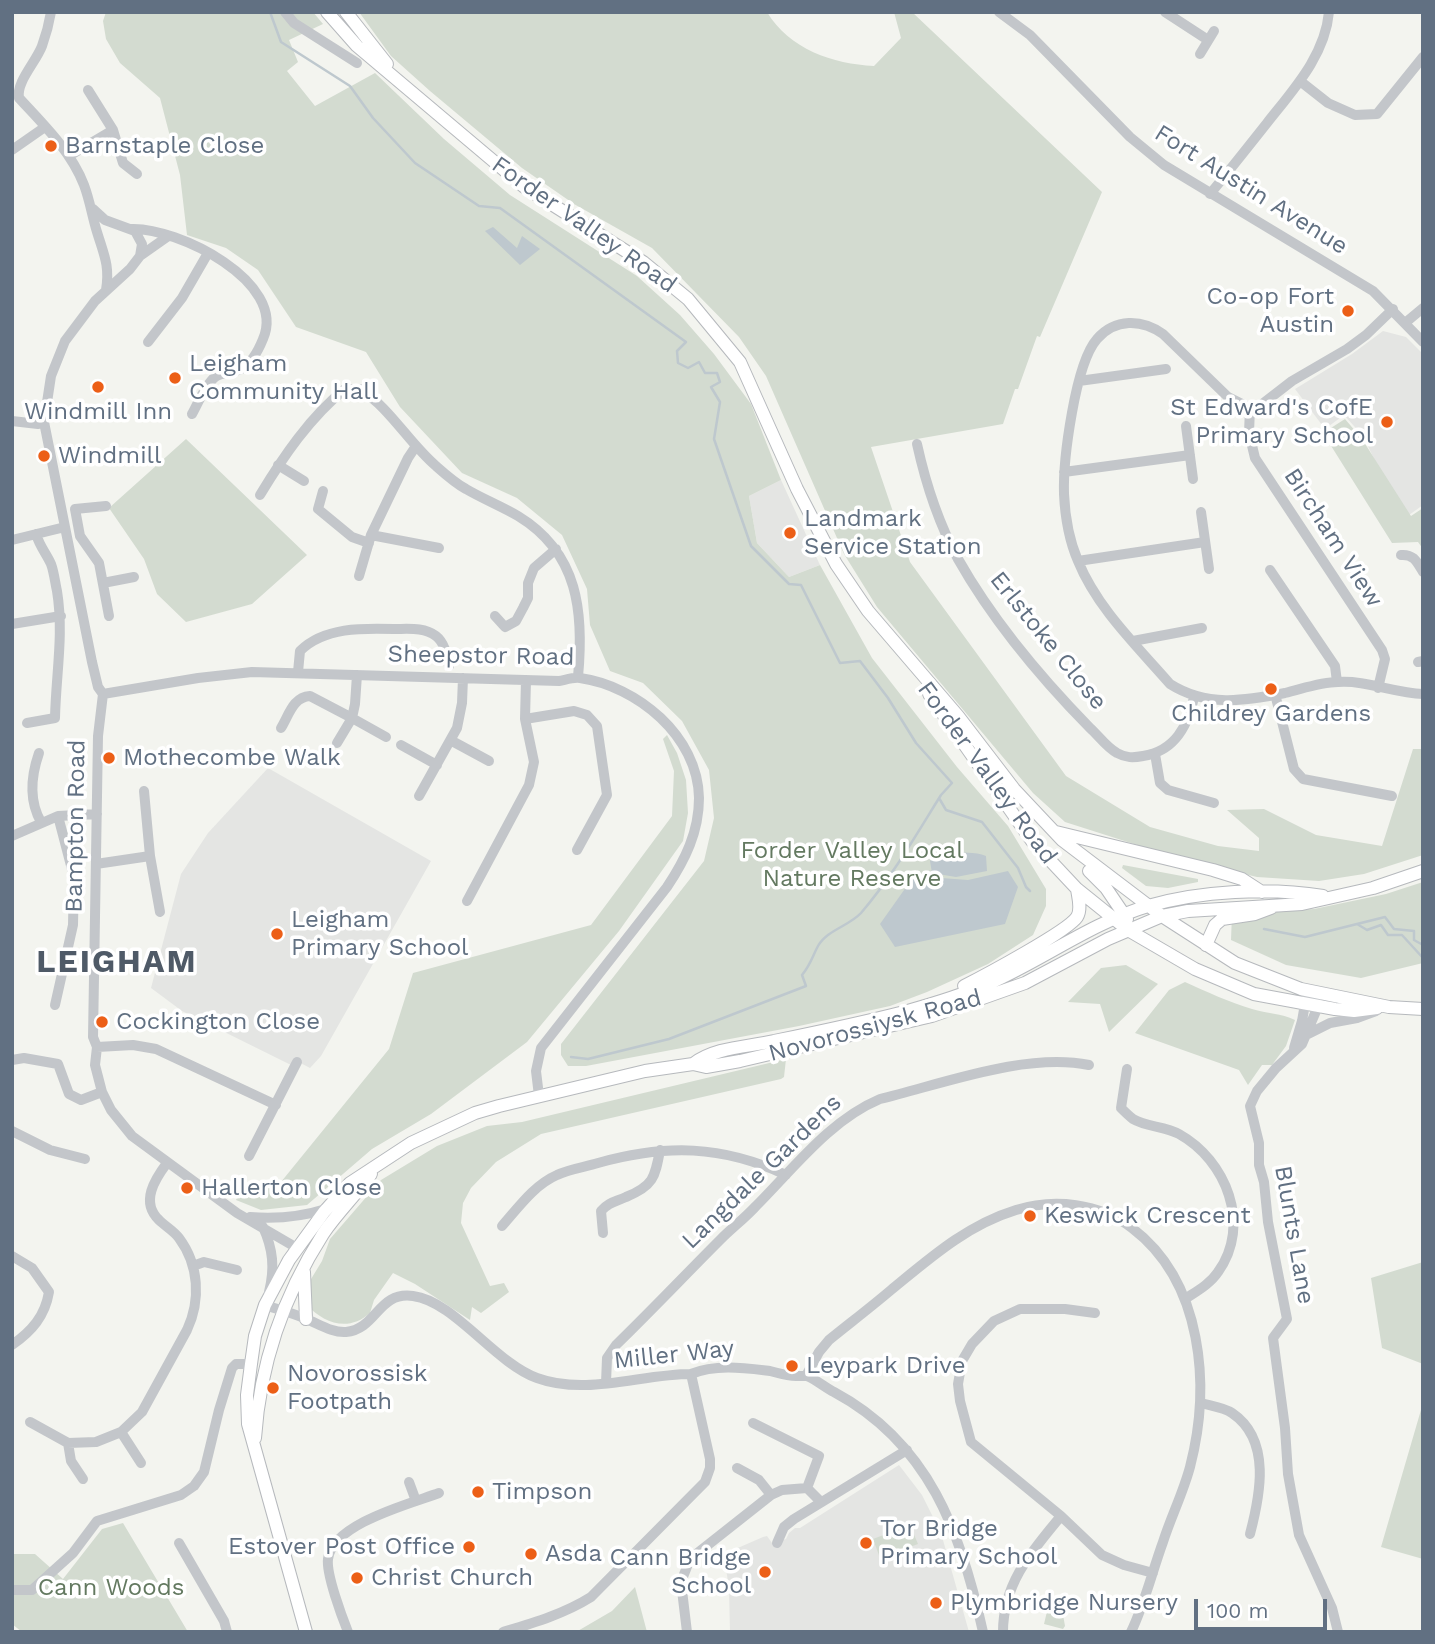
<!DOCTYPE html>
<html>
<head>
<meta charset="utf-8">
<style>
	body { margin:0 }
	#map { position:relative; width:1435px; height:1644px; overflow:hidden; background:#f3f4ef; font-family:"Work Sans",sans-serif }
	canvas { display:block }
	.frame { position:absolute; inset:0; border:14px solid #617082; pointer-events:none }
	.scale { position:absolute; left:1194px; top:1599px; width:133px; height:32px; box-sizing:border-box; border:4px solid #617082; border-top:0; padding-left:9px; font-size:21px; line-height:24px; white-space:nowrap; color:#617082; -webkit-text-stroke:5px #fff; paint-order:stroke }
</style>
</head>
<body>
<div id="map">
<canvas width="1435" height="1644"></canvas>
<div class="frame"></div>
<div class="scale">100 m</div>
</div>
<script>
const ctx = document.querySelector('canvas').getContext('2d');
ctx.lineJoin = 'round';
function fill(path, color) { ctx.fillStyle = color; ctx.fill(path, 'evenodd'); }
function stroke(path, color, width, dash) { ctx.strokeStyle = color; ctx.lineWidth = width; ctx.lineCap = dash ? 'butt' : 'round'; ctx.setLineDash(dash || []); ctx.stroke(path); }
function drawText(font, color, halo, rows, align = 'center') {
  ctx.font = font + ' "Work Sans",sans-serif'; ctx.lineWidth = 7; ctx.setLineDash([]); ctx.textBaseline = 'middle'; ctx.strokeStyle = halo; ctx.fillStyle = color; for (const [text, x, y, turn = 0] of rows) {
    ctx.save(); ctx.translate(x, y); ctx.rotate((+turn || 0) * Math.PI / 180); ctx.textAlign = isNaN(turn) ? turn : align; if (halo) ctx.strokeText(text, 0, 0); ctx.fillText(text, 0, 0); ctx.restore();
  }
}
const built = new Path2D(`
	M1383 331 1406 337 1423 354V505L1409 515 1379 469 1363 436 1344 415 1325 429 1295 389 1352 354Z
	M781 480 820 565 789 577 757 543 749 496Z
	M268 768 431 861 321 1056 310 1068 293 1059 291 1065 182 1011 151 988 181 874 208 833Z
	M899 1465 922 1495 941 1533 969 1632H730L729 1589 724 1554 763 1537 767 1536 772 1543 786 1539 789 1533 795 1528H800Z`);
const green = new Path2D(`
	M106 12H313L323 24 289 40 298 62 287 71 315 106 375 73 444 139 510 195 637 276 680 315 714 354 751 404 781 480 749 496 757 543 789 577 820 565 872 658 957 767 1008 826 1046 889V906L1033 935 988 964 927 992 890 1006 799 1026 586 1066H568L561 1055V1044L704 861 714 818 709 770 682 721 643 683 610 671 590 625 587 589 562 535 517 498 462 473 400 407 366 352 296 327 258 270 226 248 187 235 180 175 160 98 120 63 106 39 103 21Z
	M359 12H767C789 49 833 64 874 66L901 38 894 12H912L1102 192 1040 337 1037 336 1018 389H1015L1003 424 871 447 910 562 1066 776 1150 827 1218 846 1259 851V838L1227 810 1264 809 1316 835 1382 846 1413 749H1423V855L1364 874 1319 881 1257 877 1181 859 1065 822 1033 793 877 607 844 554 766 376 739 337 652 248 574 204 522 168 430 91 391 56Z
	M1345 419 1362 439 1411 516 1423 508V549L1418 542 1392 543 1323 433Z
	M186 439 307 555 252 604 186 622 157 594 144 559 109 508Z
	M667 735 677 753 686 780 688 813 683 841 619 931 527 1042 431 1114 372 1149 307 1205 261 1210 236 1200 242 1186 281 1182 389 1049 413 973 591 925 672 816 674 771 663 739Z
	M1123 865 1198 879V882L1168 888 1146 886 1122 868Z
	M1423 882V963L1361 978 1286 965 1231 940 1232 914 1314 909 1386 894Z
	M1126 965 1158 984 1109 1032 1100 1004 1068 1002 1101 968Z
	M1185 982C1207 992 1229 1002 1252 1009 1267 1014 1281 1013 1295 1020L1286 1046 1272 1065H1262L1248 1085 1239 1070 1135 1033 1169 990Z
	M786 1059 784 1077 781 1079 541 1134 496 1162 471 1188 463 1203 461 1223 490 1286 504 1283 509 1292 481 1313 472 1307 470 1320 415 1284 393 1273 374 1300 370 1313C349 1332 324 1324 306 1304L308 1284 322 1261 330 1239 381 1180 437 1146 487 1126 522 1122Z
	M1423 1262V1364L1382 1348 1371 1278Z
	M1423 1403V1559L1381 1547Z
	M123 1523 188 1632H22L12 1624V1554H35L63 1579 102 1529Z
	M910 1525 918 1544 880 1558 873 1539Z
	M635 1587 647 1632H576L612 1611Z
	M1060 1598 1065 1626 1063 1629 1044 1624 1050 1599Z`);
const water = new Path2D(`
	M493 227 517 248 522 236 540 249 520 265 485 231Z
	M948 850C961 854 975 851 986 856L987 871 956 877 932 873 930 861 942 851Z
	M1008 871 1018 887 1005 924 895 947 880 924 914 876 968 880Z`);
const stream = new Path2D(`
	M270 12 281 42 350 86 373 118 415 163 479 206 500 208 686 342 677 351 678 363 688 368 699 362 705 373H717L720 382 711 387 720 402 714 439 751 546 789 584 801 585 840 663 860 661 888 698 916 743 952 783 941 795C916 835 892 877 861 913 849 926 827 930 818 946 812 957 811 964 802 975L806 986 669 1039 588 1059 571 1057
	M939 798 946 810 982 822 1018 868 1026 887 1030 891
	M1357 924 1367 930 1381 925 1388 935H1402L1423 958
	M1264 929 1305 937 1385 917 1394 929 1414 931V940L1423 945`);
const minor = new Path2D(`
	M51 12C49 24 46 35 42 46 36 62 16 82 19 98 43 124 71 151 84 185 90 201 92 216 97 232 104 255 110 266 106 290
	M285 12 294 23 357 63
	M999 12 1030 35 1130 137 1164 165 1373 291 1423 342
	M1165 12 1208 40
	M1200 54 1214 31
	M1300 81 1328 103 1355 115 1377 114 1423 57
	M88 90 113 130 123 163 137 174
	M12 150 45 127
	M69 156 113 130
	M1210 194C1229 171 1248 147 1267 123 1293 90 1325 56 1329 12
	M93 209 105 220 135 231 142 244 140 256 130 269 95 301 65 341 51 376 44 422 92 662 98 687 103 694 98 736 93 1037 97 1047 95 1065 102 1092 111 1110 132 1136 237 1213 297 1248
	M131 229C177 227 288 282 263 339 259 349 252 363 241 369 233 373 223 372 215 377 206 384 198 403 192 414
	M140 256 167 237
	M1393 309 1366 335 1347 349 1292 381 1261 405 1250 408 1228 397 1163 334C1142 319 1115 318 1097 339 1075 364 1063 460 1064 494 1065 516 1069 540 1078 561 1097 608 1137 646 1170 684 1206 707 1244 701 1285 693 1302 689 1320 682 1338 682 1366 680 1394 693 1423 694
	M1405 323 1423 308
	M148 342 182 298 208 253
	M1079 381 1166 369
	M1250 408 1249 433 1255 458 1382 650 1385 659 1378 688
	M12 421 38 424 44 422
	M1186 426 1193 479
	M917 444C926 485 938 522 958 559 993 621 1041 678 1090 728 1098 735 1107 748 1117 753 1126 758 1133 758 1143 756 1175 751 1188 726 1194 697
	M278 465 304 481
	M1064 472 1190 455
	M323 491 318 509 352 537 369 543
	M260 495C283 457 310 417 345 389H360C390 408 409 443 436 466 445 474 455 483 466 489 483 499 501 506 518 516 579 553 584 613 578 677
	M106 506 75 509 80 536 99 563 109 616
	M1201 512 1209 569
	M371 535 439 548
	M12 540 65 527
	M1401 555C1414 554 1417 562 1423 572
	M1078 561 1205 542
	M1270 570 1335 666 1337 682
	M359 576 371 535 408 458 416 446
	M103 583 134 577
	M495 616 505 627 516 621 523 608 528 598V583L534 568 556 549
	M12 624 61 616
	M1133 641 1202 628
	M1418 662 1423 661
	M298 672 300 651C324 627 363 628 394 629 409 629 424 627 436 636 445 643 447 656 449 666
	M103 694 198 678 252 672 559 681C565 680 573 677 580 678 637 686 698 736 699 798 699 832 685 860 667 887L541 1048 536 1071 539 1096
	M1275 694 1294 769 1303 779 1392 796
	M525 719 574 711 587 715 597 726 607 795 577 850
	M27 723 55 718C56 674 64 634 57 591 55 582 54 572 51 564 46 553 40 547 36 534
	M281 728C289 715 293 697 310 696L352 718 355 704 357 675
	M452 741 489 761
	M337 743 352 718 386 737
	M401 745 437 765
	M39 753C31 776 29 801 41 822
	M1155 754 1160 783 1168 790 1214 803
	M144 791 150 856 160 912
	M419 796 457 728 462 703 463 678
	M12 836 58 816 97 814
	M96 864 150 856
	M467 901 529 785 534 762 525 719 526 680
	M1301 989 1319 1004 1302 1044 1276 1068 1257 1091 1250 1106 1259 1143V1165L1264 1182 1268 1222 1287 1319 1273 1338 1285 1428 1288 1474 1299 1535 1332 1608 1338 1632
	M55 1005 73 925 74 877 58 816
	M1306 1035 1330 1023 1357 1018 1376 1011
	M97 1047 133 1045 156 1049 276 1105
	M1294 1048 1302 1021 1305 1004
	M12 1060 24 1058 58 1064 69 1094 81 1100 102 1092
	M1127 1069 1121 1108C1124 1111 1129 1116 1133 1119 1146 1127 1165 1126 1179 1134 1226 1160 1252 1225 1218 1272 1210 1284 1197 1291 1185 1299
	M12 1131 50 1150 85 1159
	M249 1156 297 1062
	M250 1217C276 1219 301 1217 326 1209
	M502 1226C518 1208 534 1185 557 1175 569 1169 585 1167 598 1163 666 1144 722 1145 786 1175
	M263 1227C273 1249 275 1268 269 1292
	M603 1233 601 1211C609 1202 615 1202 626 1197 653 1186 655 1178 660 1150
	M12 1256 32 1268 49 1292C45 1316 32 1331 12 1345
	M193 1266 204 1262 237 1270
	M265 1305C279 1310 293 1313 306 1319 319 1324 332 1333 346 1332 377 1329 378 1291 413 1296 454 1301 495 1363 537 1378 586 1396 641 1374 691 1374 716 1364 744 1368 770 1371 778 1373 787 1376 796 1376 797 1376 805 1376 807 1376 815 1379 826 1388 834 1392 929 1443 961 1532 983 1632
	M1095 1313 1065 1309H1020L994 1321 972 1344 962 1361 958 1384 960 1401 971 1442 1061 1516 1102 1555 1124 1565 1153 1573
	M806 1376 819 1352 829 1340C850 1323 871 1307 891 1290 930 1258 967 1225 1016 1210 1054 1198 1099 1203 1132 1228 1203 1282 1211 1386 1190 1467 1183 1493 1171 1517 1163 1542 1152 1572 1145 1603 1131 1632
	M606 1383 607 1358 616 1345C652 1310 686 1274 721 1239 732 1228 745 1218 756 1206 794 1168 830 1120 880 1099 942 1084 1026 1052 1089 1065
	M1201 1403C1211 1406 1223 1407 1232 1413 1272 1440 1260 1496 1250 1534
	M30 1422 68 1443 96 1442 121 1432 142 1412 187 1330C201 1300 199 1265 179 1238 174 1231 165 1226 159 1220 140 1202 155 1179 167 1163
	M753 1423 819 1456 807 1488
	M121 1432 141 1463
	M68 1443 71 1461 83 1479
	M737 1468 759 1480 771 1495
	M409 1482 416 1501
	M179 1543 224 1621 227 1632
	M777 1543 784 1527 794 1519 907 1450
	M12 1590H32L73 1553 97 1521 181 1495 194 1486 204 1472 219 1410 232 1368 236 1364H251
	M348 1632C342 1617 326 1574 328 1559 332 1524 409 1504 439 1493
	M503 1632C533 1623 564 1614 591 1597L705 1482 710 1468V1459L691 1374
	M687 1632 681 1582 690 1559 771 1495 782 1490 807 1488 821 1502
	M1003 1632C1003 1583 1032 1551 1061 1516`);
const major = new Path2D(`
	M327 12 357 46 523 186 643 262 688 299 740 362 797 489 836 564 868 611 958 716 1014 789 1062 840 1162 916 1235 963 1301 989 1389 1007 1423 1009
	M346 12 387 64
	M929 694 1032 841 1077 889 1128 930 1195 969 1254 994 1335 1009 1354 1011 1377 1008
	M1056 832 1213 870 1242 879 1262 892
	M1089 871 1106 888 1127 919
	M1206 945 1215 925 1222 919 1255 914 1271 908
	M964 986C984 976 1068 931 1077 917 1082 909 1078 897 1077 889
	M693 1064C715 1047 748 1047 774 1041 818 1032 861 1023 904 1012 933 1004 963 995 990 983 1044 959 1091 923 1148 906 1200 891 1269 887 1323 896
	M304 1272 306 1319
	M255 1438C260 1365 284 1295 323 1234 337 1213 356 1195 371 1174
	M306 1632 248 1424 247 1395 251 1364 255 1336 265 1305 289 1260 324 1212 350 1183 411 1143 475 1113 499 1106 645 1071 693 1064 706 1067 740 1061 932 1016 1025 983 1108 939 1162 916 1188 911 1302 904 1373 888 1423 871`);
const markers = [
	[51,146,7,"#ec5f17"],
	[1348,311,7,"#ec5f17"],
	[175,378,7,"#ec5f17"],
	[98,387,7,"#ec5f17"],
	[1387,422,7,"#ec5f17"],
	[44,456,7,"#ec5f17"],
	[790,533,7,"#ec5f17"],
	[1271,689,7,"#ec5f17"],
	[109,758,7,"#ec5f17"],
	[277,934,7,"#ec5f17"],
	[102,1022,7,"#ec5f17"],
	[187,1188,7,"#ec5f17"],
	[1030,1216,7,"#ec5f17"],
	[792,1366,7,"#ec5f17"],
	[273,1388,7,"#ec5f17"],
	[478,1492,7,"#ec5f17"],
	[866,1543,7,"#ec5f17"],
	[469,1547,7,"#ec5f17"],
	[531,1554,7,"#ec5f17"],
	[765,1572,7,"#ec5f17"],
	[357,1578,7,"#ec5f17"],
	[936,1603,7,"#ec5f17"]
];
const poiNames = [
	["Barnstaple Close",65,146],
	["Co-op Fort",1334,297,"right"],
	["Austin",1334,325,"right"],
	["Leigham",189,364],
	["Community Hall",189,392],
	["St Edward's CofE",1373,408,"right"],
	["Primary School",1373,436,"right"],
	["Windmill Inn",98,412,"center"],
	["Windmill",58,456],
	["Landmark",804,519],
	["Service Station",804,547],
	["Childrey Gardens",1271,714,"center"],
	["Mothecombe Walk",123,758],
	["Leigham",291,920],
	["Primary School",291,948],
	["Cockington Close",116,1022],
	["Hallerton Close",201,1188],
	["Keswick Crescent",1044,1216],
	["Leypark Drive",806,1366],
	["Novorossisk",287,1374],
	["Footpath",287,1402],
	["Timpson",492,1492],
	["Tor Bridge",880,1529],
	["Primary School",880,1557],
	["Estover Post Office",455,1547,"right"],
	["Asda",545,1554],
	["Cann Bridge",751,1558,"right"],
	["School",751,1586,"right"],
	["Christ Church",371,1578],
	["Plymbridge Nursery",950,1603]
];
const streetNames = [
	["Fort Austin Avenue",1251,190,32],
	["Forder Valley Road",584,225,35],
	["Bircham View",1333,538,57],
	["Erlstoke Close",1048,641,51],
	["Sheepstor Road",481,656,1],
	["Forder Valley Road",987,773,54],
	["Bampton Road",76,826,-89],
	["Novorossiysk Road",875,1026,-15],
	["Langdale Gardens",762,1172,-44],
	["Blunts Lane",1294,1235,80],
	["Miller Way",674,1355,-6]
];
const parkNames = [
	["Forder Valley Local",852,851],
	["Nature Reserve",852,879],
	["Cann Woods",111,1588]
];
const districtNames = [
	["LEIGHAM",117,963]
];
fill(built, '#e4e5e3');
fill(green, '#d3dbd0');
fill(water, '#bec8ce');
stroke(stream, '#bec8ce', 2.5);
stroke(major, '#b6b9bd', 14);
stroke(minor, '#c3c6ca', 10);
stroke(major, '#fff', 12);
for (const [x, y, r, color] of markers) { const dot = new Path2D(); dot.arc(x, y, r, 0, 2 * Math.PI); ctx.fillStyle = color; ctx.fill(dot); stroke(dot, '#fff', 2.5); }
drawText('24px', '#617082', '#fff', poiNames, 'left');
drawText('24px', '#617082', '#fff', streetNames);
drawText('24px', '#637960', '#fff', parkNames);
ctx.letterSpacing = '2px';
drawText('bold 32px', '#4f5a67', '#fff', districtNames);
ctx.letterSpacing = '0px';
</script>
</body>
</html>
